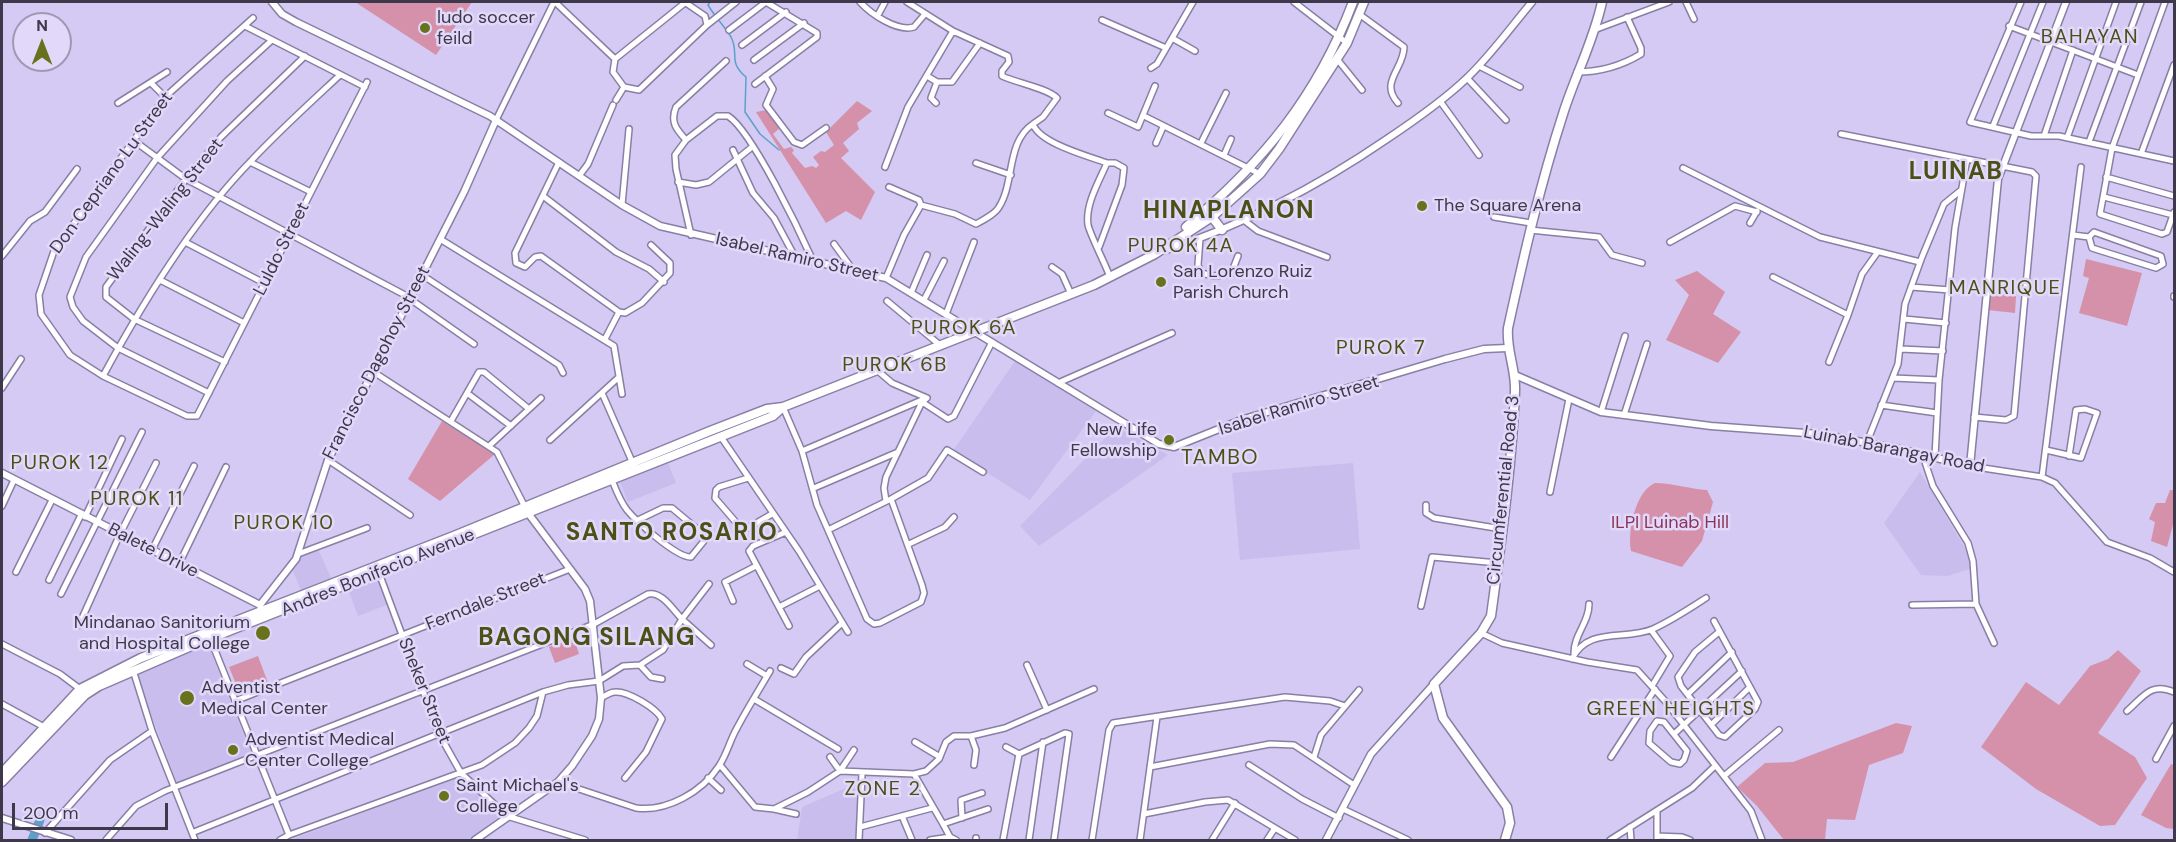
<!DOCTYPE html>
<html>
<head>
<meta charset="utf-8">
<style>
	body { margin:0 }
	#map { position:relative; width:2176px; height:842px; overflow:hidden; background:#d4caf3; font-family:"DM Sans",sans-serif }
	canvas { display:block }
	.frame { position:absolute; inset:0; border:3px solid #3e394a; pointer-events:none }
	.north { position:absolute; left:12px; top:12px; width:60px; height:60px; box-sizing:border-box; background:#e1d8fa; border:2px solid #a098b4; border-radius:50%; rotate:0deg; font-size:16px; font-weight:700; line-height:24px; text-align:center; color:#3e394a }
	.north::after { content:''; display:block; margin:auto; width:21px; height:27px; background:#67721d; clip-path:polygon(50% 0,100% 100%,50% 72%,0 100%) }
	.scale { position:absolute; left:12px; top:803px; width:156px; height:27px; box-sizing:border-box; border:3px solid #3e394a; border-top:0; padding-left:8px; font-size:18px; line-height:21px; white-space:nowrap; color:#3e394a; -webkit-text-stroke:4px #e1d8fa; paint-order:stroke }
</style>
</head>
<body>
<div id="map">
<canvas width="2176" height="842"></canvas>
<div class="frame"></div>
<div class="north">N</div>
<div class="scale">200 m</div>
</div>
<script>
const ctx = document.querySelector('canvas').getContext('2d');
ctx.lineJoin = 'round';
function fill(path, color) { ctx.fillStyle = color; ctx.fill(path, 'evenodd'); }
function stroke(path, color, width, dash) { ctx.strokeStyle = color; ctx.lineWidth = width; ctx.lineCap = dash ? 'butt' : 'round'; ctx.setLineDash(dash || []); ctx.stroke(path); }
function drawText(font, color, halo, rows, align = 'center') {
  ctx.font = font + ' "DM Sans",sans-serif'; ctx.lineWidth = 5; ctx.setLineDash([]); ctx.textBaseline = 'middle'; ctx.strokeStyle = halo; ctx.fillStyle = color; for (const [text, x, y, turn = 0] of rows) {
    ctx.save(); ctx.translate(x, y); ctx.rotate((+turn || 0) * Math.PI / 180); ctx.textAlign = isNaN(turn) ? turn : align; if (halo) ctx.strokeText(text, 0, 0); ctx.fillText(text, 0, 0); ctx.restore();
  }
}
const built = new Path2D(`
	M1015 361 1096 411 1030 500 953 451Z
	M1116 427 1168 455 1039 546 1020 526Z
	M668 463 676 483 628 502 620 482Z
	M1353 463 1360 549 1240 560 1232 473Z
	M1920 472 1969 555 1970 569 1947 576 1921 575 1884 523Z
	M318 549 331 578 301 590 292 569 300 557Z
	M379 578 389 604 358 616 348 589Z
	M208 645 252 755 177 783 136 674Z
	M461 776 501 816 468 840 293 839Z
	M862 781 858 840H797L802 807Z`);
const green = new Path2D(`
	M355 2H472L436 55Z
	M857 101 872 111 857 123 859 129 843 143 849 151 841 158 875 192 861 220 846 211 826 223 756 112 767 110 780 128 773 134 784 149 791 147 794 150 792 153 805 168 812 166 816 168 819 165 813 157 821 151 825 152 834 145 826 132Z
	M2086 259 2142 273 2127 326 2079 313 2089 278 2083 276Z
	M1697 271 1725 292 1713 314 1741 332 1718 363 1666 340 1689 295 1675 280Z
	M1989 293 2016 296 2015 313 1988 310Z
	M442 421 495 454 440 501 408 479Z
	M1655 483C1673 483 1689 489 1707 490L1713 502 1702 541 1682 567 1631 551C1627 533 1635 491 1655 483Z
	M2170 490H2174V521L2167 547 2151 541 2155 522 2149 519 2156 503H2165Z
	M574 638 579 654 555 663 549 647Z
	M2118 650 2141 671 2098 733 2135 757 2147 778 2115 825 2100 826 2036 789 1981 747 2026 682 2059 705 2090 666 2108 659Z
	M258 656 268 683 240 694 229 667Z
	M1896 723 1912 726 1903 753 1869 765 1855 820 1827 819 1825 840H1784L1757 806 1737 787 1765 763 1793 762Z
	M2171 764 2174 765V829L2166 828 2141 815Z`);
const stream = new Path2D(`
	M710 2 708 5C715 17 725 27 731 37 740 54 727 61 746 77L745 112 760 134 779 150`);
const river = new Path2D(`
	M32 840 40 820`);
const minor = new Path2D(`
	M555 2 615 59
	M860 2C871 14 897 32 914 27L925 14
	M907 2 953 31 1008 56 1009 62 1002 71V76C1017 83 1047 88 1057 98L1043 117 1033 124
	M1294 2 1347 43
	M1686 2 1694 19
	M2021 2 1970 122 2031 136H2059L2174 161
	M2165 2 2112 148 2100 214 2162 234 2167 232 2174 212
	M1359 14 1404 47C1404 69 1379 82 1398 103
	M878 15 885 2
	M253 18 165 97 54 251 39 295 41 314 70 355 103 376 187 416H197L367 82
	M1102 20 1166 48
	M707 25 736 2
	M245 26 365 87
	M2009 26 2138 75
	M729 30 766 2 817 33V37L755 84
	M1594 30 1669 2
	M1172 38 1195 51
	M742 45 786 12
	M1337 59 1362 90
	M754 60 804 23
	M1479 66 1520 87
	M1151 68 1157 64 1193 2
	M1577 72C1600 72 1621 66 1641 54V48L1627 17
	M765 76 773 89 766 105 794 142 802 145 826 128
	M927 76 937 82H952L980 43
	M1467 78 1506 120
	M152 84 165 97
	M624 87 639 90 707 25 705 16 686 3
	M616 100 624 87 613 72 615 59 686 2
	M1440 101 1479 155
	M118 103 167 72
	M936 103 931 98 937 82
	M1108 113 1138 127 1155 86
	M1144 116 1260 174
	M496 120 554 2
	M1993 126 2043 2
	M1841 134 2032 172 2036 176 2014 416 2006 420 1974 417
	M2044 136 2073 50
	M2067 138 2116 2
	M133 140 186 179 403 294 474 344
	M686 140C676 129 670 122 676 107L726 61
	M2089 142 2141 2
	M1156 143 1163 127
	M1201 143 1226 93
	M733 150 753 193 774 218 795 257
	M2141 154 2174 65
	M1224 155 1231 139
	M250 162 311 192
	M559 162 515 253 516 263 525 267 535 257 541 256 619 312 625 313 642 303 670 273V263L651 245
	M976 163 1011 175
	M1107 163C1099 181 1085 205 1088 225 1091 237 1105 263 1110 277
	M885 167 908 107 953 31
	M1683 168 1820 237 1920 262
	M579 176 588 164 613 105
	M2106 177 2174 196
	M678 182 696 185 709 182 752 147
	M543 196 616 252 649 269 664 282
	M2104 197 2173 215
	M622 205 629 129
	M921 205 955 214 976 224C982 221 996 213 999 207 1015 182 1006 142 1033 124 1039 143 1088 156 1107 163H1115L1124 168 1122 185 1099 247
	M1494 217 1531 223
	M1245 221 1258 231 1327 257
	M1750 223 1757 211
	M1530 230 1599 237 1612 255 1642 263
	M691 235 676 169 675 155 686 140 717 116H728C752 131 800 232 813 261
	M2073 235 2089 237 2094 232 2161 256 2163 264 2156 268 2092 248 2089 237
	M1200 238 1198 265 1201 273 1214 276 1231 274 1238 256
	M440 239 614 346 622 394
	M1670 242 1735 206 1757 212
	M187 243 264 283
	M834 244 853 270
	M2 256 30 221 45 212 77 169
	M1052 267 1062 274 1071 294
	M422 275 559 365 563 373
	M1773 277 1848 315 1862 274 1877 253
	M886 278 904 235 921 205 919 200 889 187
	M160 280 244 323
	M1911 287 1950 290
	M911 293 927 255
	M2174 297V296
	M924 300 944 261
	M887 301 941 346
	M946 314 974 242
	M1904 319 1946 323
	M605 339 619 312
	M1901 349 1943 351
	M225 362 134 319 106 297V287L186 179 221 137 305 56
	M1829 362 1848 315
	M372 371 497 452 526 509
	M878 371 892 383 927 398 922 402 886 477 884 488 886 501
	M103 376C142 304 194 219 251 161 279 131 310 103 340 75
	M1893 378 1939 380
	M1058 383 1172 333
	M2 388 21 359
	M209 393 118 348 83 321 73 307 70 297 86 257 157 158 227 81 272 40
	M467 393 511 426
	M602 393 634 466
	M922 402 948 419 954 416 992 342
	M1881 405 1937 413
	M783 407 802 451 817 505 867 619 874 624 880 623 921 602 924 593 922 585 891 499 828 530
	M1601 412 1625 336
	M1624 415 1647 344
	M451 421 479 372H484L529 409
	M721 437 799 551 848 632
	M550 440 619 377
	M1867 442 1898 364 1905 304 1922 257 1944 204 1960 191
	M489 446 541 398
	M2046 450 2081 458 2097 413 2085 409 2076 410 2069 456
	M802 451 922 400
	M1935 457 1939 380 1955 228 1967 159
	M328 460 410 515
	M1970 466 2042 477 2055 483 2107 542 2150 558 2174 572
	M2042 477 2081 167
	M748 478 719 487 716 490 715 498 740 527 748 528 772 514
	M612 480C616 490 620 501 627 510 636 521 677 558 691 557L704 541 702 533 672 508H663L638 520
	M814 488 898 452
	M1550 492 1569 399
	M891 499 928 478 947 450 983 472
	M1426 505V513L1434 518 1502 529
	M2 506 14 480
	M85 517 122 439
	M786 532 753 546 749 551 789 626
	M909 544 945 527 954 517
	M152 550 194 466
	M298 554 367 528
	M179 564 226 467
	M16 572 52 500
	M379 573 439 734 461 773 507 816 585 840
	M49 580 81 515
	M61 594 142 432
	M733 601 725 582 756 566
	M1976 604 1994 643
	M1912 605 1976 604 1973 561 1968 543 1933 486 1923 456
	M1421 606 1432 557 1498 563
	M779 607 818 587
	M1714 621 1758 702 1755 709 1725 737 1719 735 1681 686 1678 677 1695 652 1719 632
	M79 625 120 534 156 463
	M1651 630 1670 656 1652 686
	M1481 633 1502 643 1587 662 1637 670 1666 702 1751 811 1762 840
	M210 638 289 835
	M2 644 60 674 80 689
	M1574 653C1574 634 1589 623 1589 604
	M1572 659C1588 626 1625 641 1653 629 1671 621 1689 609 1706 598
	M747 664 767 676
	M640 665 663 650 682 619 711 645
	M1027 665 1047 710
	M781 668 794 674 806 657 841 624
	M133 670 152 731 195 840
	M1688 694 1732 652
	M601 698C605 696 610 692 615 692 628 691 656 708 662 719L646 752 625 778
	M754 699 838 749
	M235 701 570 569
	M2 704 44 727
	M2127 711C2144 696 2151 682 2174 692
	M1657 721 1664 722 1687 751 1684 760 1680 764 1671 762 1649 743 1650 731Z
	M1712 724 1750 687
	M1674 734 1742 671
	M971 736 976 750 974 765
	M915 742 940 757
	M1006 747 1019 754 1065 733 1069 734 1054 840
	M830 757 840 771 854 750
	M1314 757 1321 735 1359 690
	M1611 757 1655 689
	M2156 759 2174 726
	M720 765 755 807 774 809 808 792 840 771 914 774 926 771 939 759 946 742 954 736H971L1005 728 1094 689
	M1249 765 1302 799 1339 818
	M1150 767 1270 744 1294 745 1354 785
	M914 774 943 824
	M1724 776 1779 730
	M708 778 721 790
	M558 782 636 808C667 812 702 792 719 766 727 754 730 740 737 728 747 709 759 690 770 671
	M774 809 796 814
	M1343 809 1408 840
	M1657 812V840
	M1144 814 1205 802 1228 800 1295 840
	M902 816 912 840
	M962 818 961 800 982 793
	M860 827 932 808
	M1630 827 1631 840
	M194 832 543 692 568 685 599 681 623 666 640 665 651 677 662 679
	M45 833 110 760 152 731
	M1657 836 1682 837V840
	M1682 837 1690 840
	M976 838V840
	M106 840 136 806 165 791 594 624 648 594C662 591 673 610 682 619L709 584
	M280 840 289 835 482 765 515 743 529 728 537 716 543 692
	M859 840 862 774
	M930 840 950 837
	M956 840 950 837 943 824 988 809
	M1003 840 1019 754
	M1029 840 1043 742
	M1092 840 1109 730 1113 723 1285 697 1330 701 1345 706
	M1140 840 1157 717
	M1212 840 1235 803
	M1267 840 1275 828
	M1610 840 1692 788 1715 766`);
const tertiary = new Path2D(`
	M272 2 282 14 296 22 490 116 622 205 660 226 886 278 1159 444 1174 447 1244 419 1445 359 1484 349 1507 348
	M1166 250C1246 224 1317 187 1387 139 1414 121 1443 101 1467 78 1491 55 1511 27 1532 2
	M1515 375 1601 412 1711 426 1819 434 1895 448 1970 466 1998 179 2066 2
	M2 473 260 605 261 608
	M260 605 296 559 328 460 464 192 496 120
	M2 818 71 840
	M475 840 558 782 572 766 592 736 599 719 601 698 590 601 585 589 528 513
	M1326 840 1371 754 1434 684`);
const primary = new Path2D(`
	M1505 840 1510 823 1507 807 1443 718 1434 684 1481 633 1491 616C1501 542 1512 466 1515 391 1516 369 1506 350 1508 328 1524 255 1540 185 1563 114 1575 76 1594 40 1602 2`);
const trunk = new Path2D(`
	M1212 217 1222 230
	M1186 227C1263 162 1317 97 1353 2
	M2 773 80 689 141 658 456 535 710 431 767 409 783 407 1094 285 1155 254 1212 217 1260 174 1279 149 1347 43 1364 2
	M2 782 85 695 99 686 196 644 773 416 783 407`);
const markers = [
	[425,28,6,"#67721d"],
	[1422,206,6,"#67721d"],
	[1161,282,6,"#67721d"],
	[1169,440,6,"#67721d"],
	[263,633,8,"#67721d"],
	[187,698,8,"#67721d"],
	[233,750,6,"#67721d"],
	[444,796,6,"#67721d"]
];
const poiNames = [
	["ludo soccer",437,18],
	["feild",437,39],
	["The Square Arena",1434,206],
	["San Lorenzo Ruiz",1173,272],
	["Parish Church",1173,293],
	["New Life",1157,430,"right"],
	["Fellowship",1157,451,"right"],
	["Mindanao Sanitorium",250,623,"right"],
	["and Hospital College",250,644,"right"],
	["Adventist",201,688],
	["Medical Center",201,709],
	["Adventist Medical",245,740],
	["Center College",245,761],
	["Saint Michael's",456,786],
	["College",456,807]
];
const streetNames = [
	["Don Cepriano Lu Street",112,173,-54],
	["Waling-Waling Street",166,210,-52],
	["Luldo Street",282,249,-63],
	["Isabel Ramiro Street",797,258,13],
	["Francisco Dagohoy Street",377,363,-63],
	["Isabel Ramiro Street",1299,406,-17],
	["Luinab Barangay Road",1894,450,11],
	["Circumferential Road 3",1504,490,-84],
	["Balete Drive",153,551,27],
	["Andres Bonifacio Avenue",378,573,-22],
	["Ferndale Street",486,602,-22],
	["Sheker Street",424,691,68]
];
const parkNames = [
	["ILPI Luinab Hill",1670,523]
];
const neighbourhoodNames = [
	["BAHAYAN",2090,38],
	["PUROK 4A",1181,247],
	["MANRIQUE",2005,289],
	["PUROK 6A",964,329],
	["PUROK 7",1381,349],
	["PUROK 6B",895,366],
	["PUROK 12",60,464],
	["PUROK 11",137,500],
	["PUROK 10",284,524],
	["GREEN HEIGHTS",1671,710],
	["ZONE 2",883,790]
];
const quarterNames = [
	["TAMBO",1220,458]
];
const districtNames = [
	["LUINAB",1956,173],
	["HINAPLANON",1229,212],
	["SANTO ROSARIO",672,534],
	["BAGONG SILANG",587,639]
];
fill(built, '#c9bded');
fill(green, '#d591a9');
stroke(stream, '#5ba1cc', 1.5);
stroke(river, '#5ba1cc', 9);
stroke(minor, '#897fa5', 8);
stroke(tertiary, '#897fa5', 9);
stroke(primary, '#897fa5', 11);
stroke(trunk, '#897fa5', 11);
stroke(minor, '#fff', 5);
stroke(tertiary, '#fff', 6);
stroke(primary, '#fff', 8);
stroke(trunk, '#fff', 8);
for (const [x, y, r, color] of markers) { const dot = new Path2D(); dot.arc(x, y, r, 0, 2 * Math.PI); ctx.fillStyle = color; ctx.fill(dot); stroke(dot, '#e1d8fa', 2); }
drawText('18px', '#3e394a', '#e1d8fa', poiNames, 'left');
drawText('18px', '#3e394a', '#e1d8fa', streetNames);
drawText('18px', '#8b3459', '#e1d8fa', parkNames);
ctx.letterSpacing = '1.5px';
drawText('20px', '#495117', '#e1d8fa', neighbourhoodNames);
ctx.letterSpacing = '0px';
ctx.letterSpacing = '1.5px';
drawText('21px', '#495117', '#e1d8fa', quarterNames);
ctx.letterSpacing = '0px';
ctx.letterSpacing = '1.5px';
drawText('bold 24px', '#495117', '#e1d8fa', districtNames);
ctx.letterSpacing = '0px';
</script>
</body>
</html>
